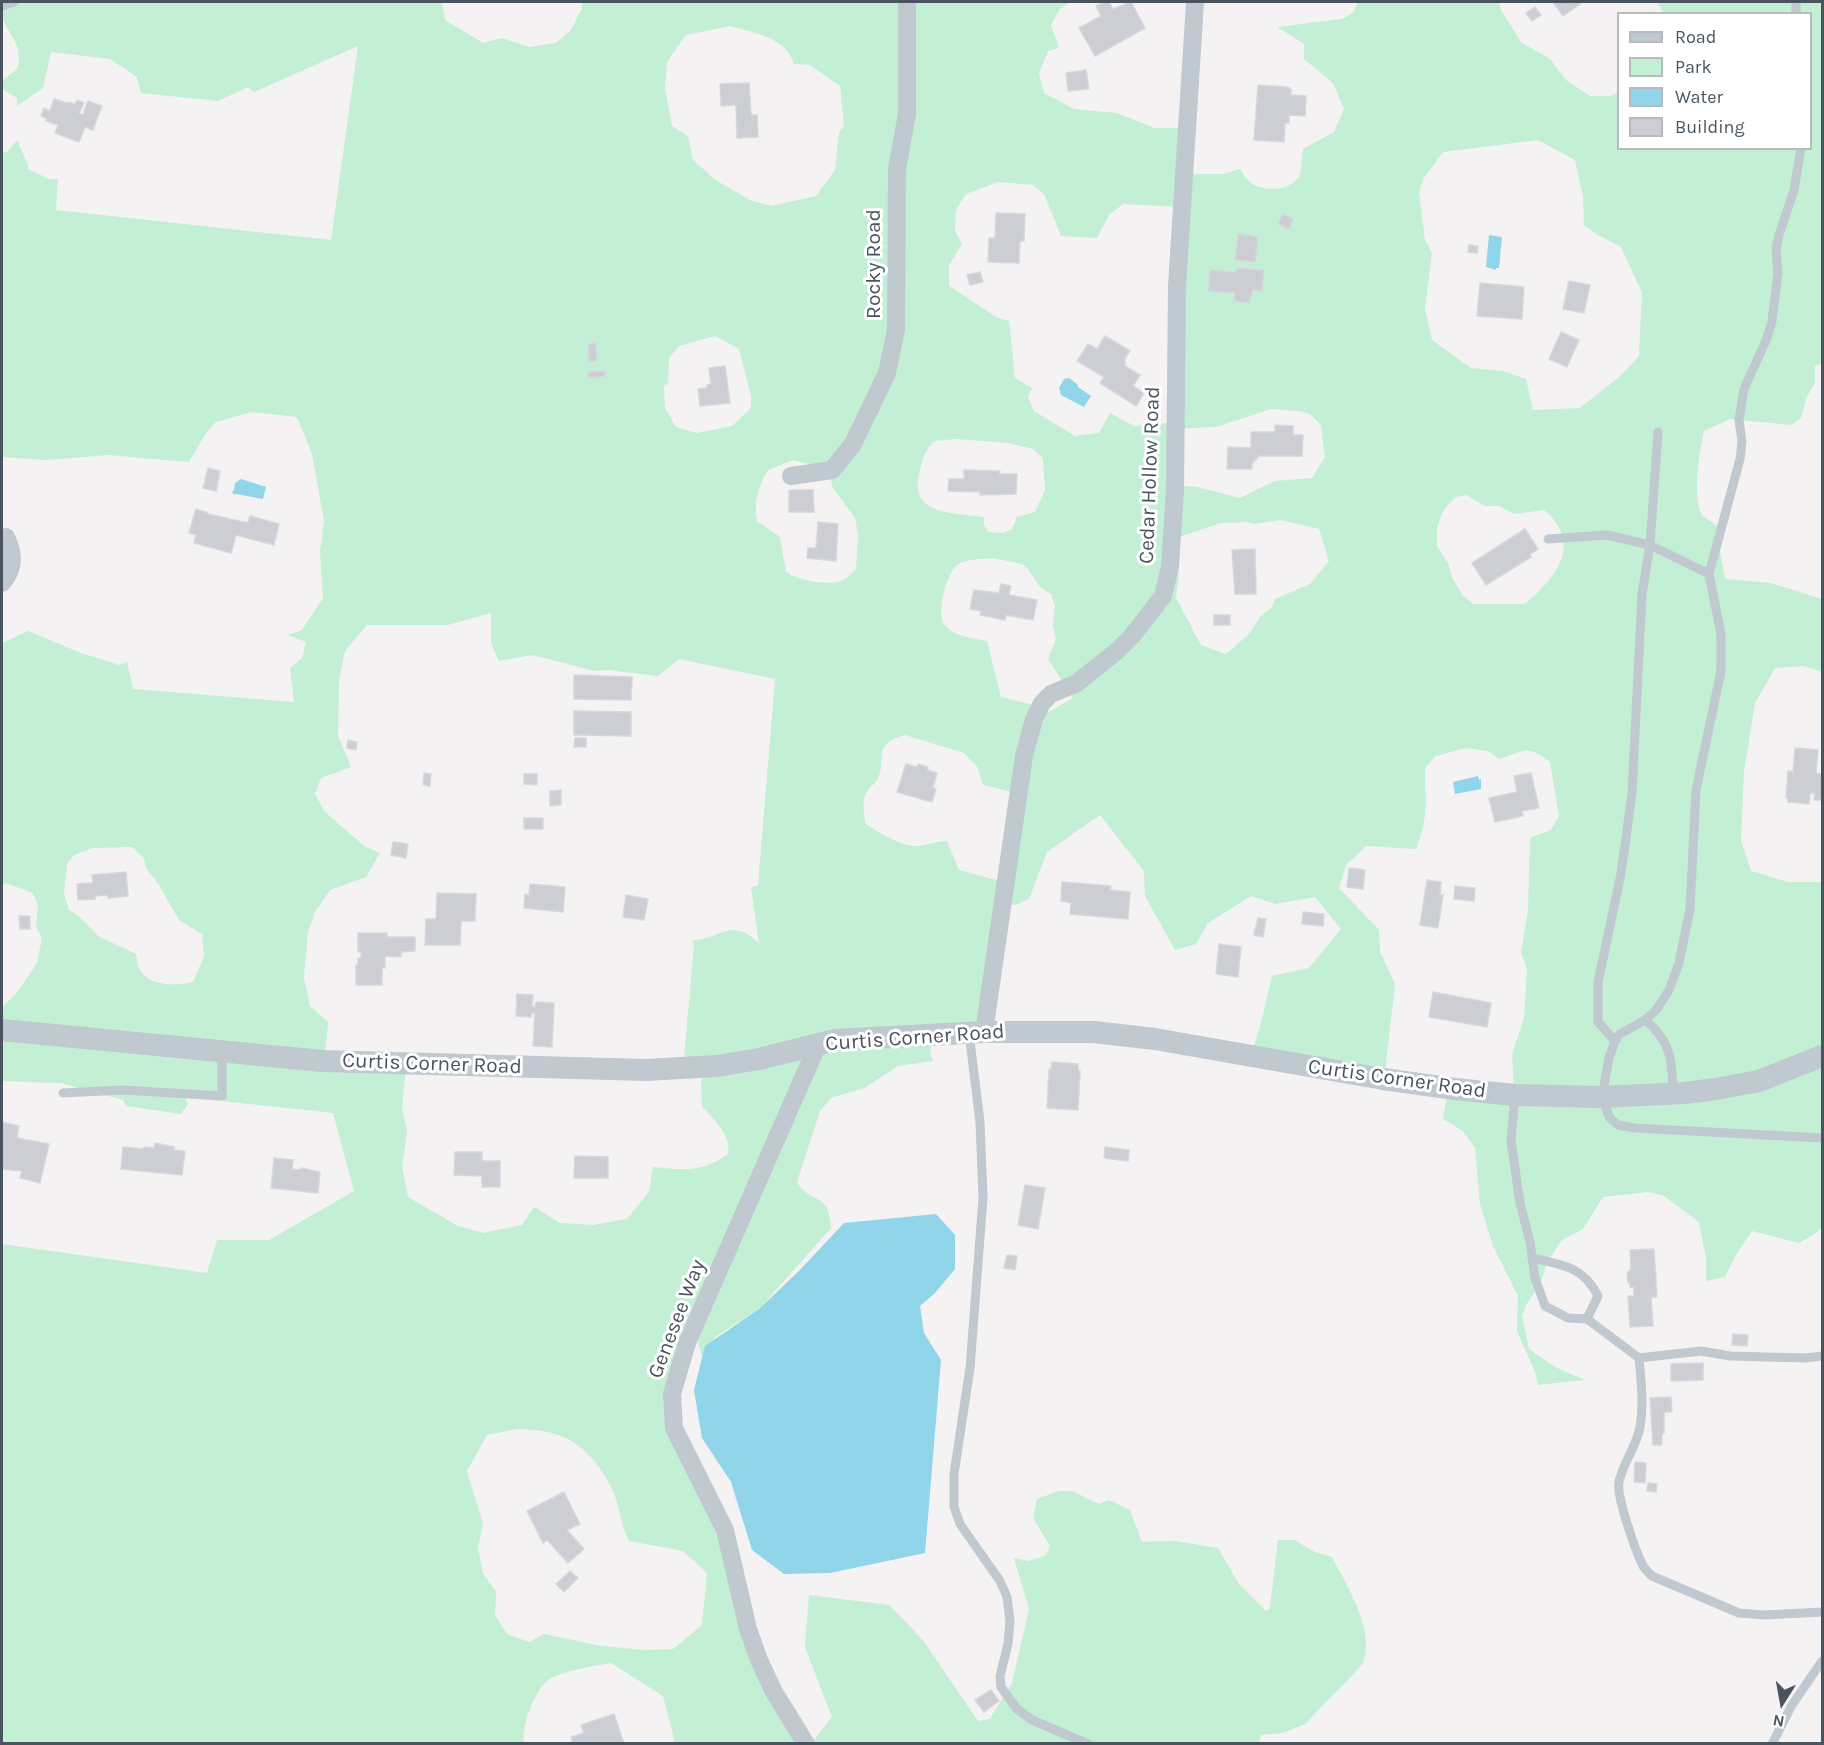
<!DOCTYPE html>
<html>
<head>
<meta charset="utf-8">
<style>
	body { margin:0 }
	#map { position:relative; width:1824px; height:1745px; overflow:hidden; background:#f4f2f2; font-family:Karla,sans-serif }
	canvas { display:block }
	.frame { position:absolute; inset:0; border:3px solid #4a545f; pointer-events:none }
	.legend { position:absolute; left:1617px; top:12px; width:195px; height:138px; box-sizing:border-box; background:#fff; border:2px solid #b7bbbf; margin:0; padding:8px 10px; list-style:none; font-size:18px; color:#4a545f }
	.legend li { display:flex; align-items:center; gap:12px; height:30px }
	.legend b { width:30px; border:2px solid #b7bbbf }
	.north { position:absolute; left:1752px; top:1673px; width:60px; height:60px; -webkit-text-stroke:4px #fff; paint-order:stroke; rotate:191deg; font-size:16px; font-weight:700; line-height:24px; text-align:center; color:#4a545f }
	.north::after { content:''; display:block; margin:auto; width:21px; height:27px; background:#4a545f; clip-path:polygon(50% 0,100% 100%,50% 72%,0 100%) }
</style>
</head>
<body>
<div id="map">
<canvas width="1824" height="1745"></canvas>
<div class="frame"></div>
<ul class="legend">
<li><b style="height:8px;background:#c0c8d0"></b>Road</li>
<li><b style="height:16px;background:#c3efd5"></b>Park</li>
<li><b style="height:16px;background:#91d5ea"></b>Water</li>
<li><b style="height:16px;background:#ccced4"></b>Building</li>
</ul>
<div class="north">N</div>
</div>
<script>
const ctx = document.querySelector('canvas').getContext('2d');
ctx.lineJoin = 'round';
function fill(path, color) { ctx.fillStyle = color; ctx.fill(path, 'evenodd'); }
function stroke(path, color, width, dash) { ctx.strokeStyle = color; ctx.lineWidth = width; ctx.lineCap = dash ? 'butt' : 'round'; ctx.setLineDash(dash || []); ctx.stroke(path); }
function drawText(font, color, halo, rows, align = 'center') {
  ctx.font = font + ' Karla,sans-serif'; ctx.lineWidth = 6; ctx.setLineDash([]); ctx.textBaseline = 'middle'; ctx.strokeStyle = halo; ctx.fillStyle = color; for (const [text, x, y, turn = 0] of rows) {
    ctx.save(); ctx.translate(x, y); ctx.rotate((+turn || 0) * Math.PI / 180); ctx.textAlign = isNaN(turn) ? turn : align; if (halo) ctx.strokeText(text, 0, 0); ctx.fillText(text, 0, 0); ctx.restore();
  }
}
const green = new Path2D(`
	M2 2H442L445 20 483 43 502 38 529 47 556 43 570 31 582 9V2H1070L1059 10 1051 25 1059 48 1048 51 1039 74 1044 93 1074 109 1117 113 1154 128H1182L1185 174H1224L1240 169C1244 175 1247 181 1252 184 1266 192 1293 191 1300 174 1302 167 1302 157 1303 149L1334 132 1344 109 1333 83 1304 59V44L1277 27 1342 19 1353 13 1358 2H1499L1501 10 1521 42 1550 59 1566 80 1590 96H1610L1618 93V148H1810V14L1663 13 1657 2H1822V363L1815 366V382L1806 399 1801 418 1791 425 1730 419 1704 431C1700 449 1691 501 1703 516 1707 520 1714 523 1719 527V547L1725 579 1771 583 1822 599V672L1804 666 1775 668 1755 703 1744 772 1741 841 1751 871 1788 882H1822V1227C1820 1231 1805 1240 1799 1243L1752 1231 1736 1255 1725 1277 1706 1281V1258L1699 1222 1664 1196 1649 1192 1603 1197 1583 1229 1562 1240 1547 1262 1541 1282 1526 1305 1522 1316 1529 1349 1555 1367 1585 1380 1538 1385 1535 1372 1517 1331 1518 1296 1493 1246 1480 1204 1475 1148 1463 1131 1443 1119 1449 1082 1514 1087 1512 1054 1524 1018 1527 973 1525 962 1521 954 1528 910 1530 838 1551 830 1559 816 1550 762C1528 744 1524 751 1499 759L1488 751 1466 748 1436 756 1425 768C1425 799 1429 819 1416 849L1366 846 1346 865 1339 888 1379 930 1380 952 1395 984 1385 1072 1252 1052 1261 1023 1272 976 1309 968 1341 929 1315 897 1275 904 1251 896 1208 923 1196 944 1175 950 1145 896 1144 871 1100 815 1047 852 1029 899 1016 905 1000 904 977 1023 934 1028 930 1054 933 1061 898 1066 864 1088 831 1098 820 1111 797 1182C810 1206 829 1189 831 1228L760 1308 715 1337 703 1358 698 1344 699 1327 670 1404 725 1534 743 1612 803 1743H675L663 1696 611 1663C597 1665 558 1672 548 1680 534 1692 521 1726 524 1743H2V1244L207 1273 217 1240H269L354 1191 333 1113 185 1097 188 1104 181 1114 126 1106 123 1100 61 1083 2 1081V1008L19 990 37 963 42 938 36 927 38 906 33 893 6 883 2 885V643L28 631 81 653 119 665 127 662 133 689 294 702 290 668 302 658 306 642 288 635 302 630 323 598 320 552 324 521 312 454 297 417 252 412 216 422 208 430 189 462 108 455 47 460 2 457V153L7 152 17 140 28 165V169L49 179H58L56 210 331 240 358 46 254 92 248 87 218 101 141 93 137 77 110 59 51 52 43 88 17 106V98L2 89V81L17 69 19 63 18 48 2 18ZM730 26C754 33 786 37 794 64L810 65 840 86 844 126 839 133 835 170 816 196 771 206 750 200 717 181 693 160 688 136 672 126 665 89 667 62 686 35ZM1538 140 1575 160 1583 197 1584 225 1596 234 1621 247 1642 293 1639 356 1619 377 1580 408 1533 410 1526 379 1503 371 1471 368 1432 340 1425 308 1432 253 1425 240 1419 192 1424 178 1443 152ZM998 182 1033 185 1044 194 1061 236 1097 238 1109 215 1123 204 1178 207 1167 423 1134 426 1110 413 1099 433 1075 436 1034 411 1028 397 1032 388 1015 378 1009 321 996 317 949 286V265L962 244 955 231 956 210 966 194ZM715 336 739 349 751 396V408L732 426 697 433 676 427 665 408 664 386 668 383 669 358 679 346ZM1271 409 1299 411 1310 414 1321 425 1325 457 1312 478 1275 481 1240 498 1197 487 1170 485 1172 429 1216 427ZM956 439 1009 443 1033 449 1043 458 1045 490 1035 512 1017 517 1012 529 1003 533 988 532 984 525V517C956 513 909 516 919 474 923 459 923 453 934 441ZM793 460 816 466 831 479 832 486 855 518 858 535 856 569C852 573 847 579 841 581 827 586 798 580 786 572L780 537 757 521C753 502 759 486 768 470ZM1466 495 1485 506H1499L1514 514 1544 510C1584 544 1556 578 1525 604H1474L1464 597 1452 578 1449 565 1437 546V527L1444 509 1456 497ZM1281 520 1319 529 1329 561 1310 584 1275 599 1272 607 1260 617 1250 633 1226 654 1201 645 1176 598 1179 576 1171 542 1176 538 1221 523 1247 522 1254 524ZM993 558 1022 564 1028 569 1039 586 1051 594 1055 607 1053 625 1056 639 1048 659 1073 698 1047 713 1033 705 1001 697 987 641C973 638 953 637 944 624 936 612 947 569 960 563 969 559 983 559 993 558ZM491 613V643L499 661 533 655 594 671 609 670 658 676 679 659 775 679 758 885 751 888 759 943C729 916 723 939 692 940L694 945 684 1058 701 1070 702 1106C714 1120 732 1135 728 1154 702 1173 684 1170 653 1167L649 1192 627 1219 593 1225 560 1223 534 1207 522 1225 483 1233 458 1226 408 1197 402 1167 407 1131 402 1108 406 1067 324 1063 328 1022 310 1006 304 978 308 932 315 912 330 890 366 877 380 853 364 846 324 811 315 794 321 778 351 767 338 736 339 680 345 651 367 625H448ZM905 735 964 753 977 766 983 785 1016 793 1000 881 959 870 947 841C936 841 929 845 918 846 902 847 877 832 865 823 864 812 861 799 868 790 871 786 876 783 878 779 888 755 870 746 905 735ZM132 847 144 858 146 868 159 885 179 920 202 934 204 956 193 982C177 986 148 987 139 968 137 965 137 958 136 954L98 936 80 917 69 910 64 894 67 864 74 855 93 848ZM517 1429C531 1430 545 1430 558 1435 583 1443 601 1466 612 1489 620 1505 620 1524 629 1541L683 1551 707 1573 702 1625 673 1649 645 1650 601 1646 544 1634 529 1642 507 1634 495 1615 496 1592 483 1573 478 1548 483 1524 467 1471 487 1435Z
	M1059 1491H1072L1099 1504 1109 1500 1130 1510 1142 1542 1175 1541 1218 1548 1239 1584 1266 1611 1270 1608 1278 1540H1294L1315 1552 1332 1557C1347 1586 1377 1633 1362 1665L1305 1724 1283 1733 1261 1735 1259 1743 811 1744 832 1717 805 1647 809 1595 889 1605 922 1639 978 1721 990 1719 1012 1683 1029 1609 1014 1558 1029 1561 1045 1556 1050 1546 1033 1518 1037 1499Z`);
const water = new Path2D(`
	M1489 235 1502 237 1499 268H1496V270L1486 267Z
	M1069 378 1077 384 1078 387 1091 396 1084 407 1061 395 1059 388 1064 379Z
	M241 479 266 487 263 499 236 494 234 495 232 492 234 490 235 483Z
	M1478 776 1479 780 1481 779V789L1455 794 1453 782Z
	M936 1214 955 1235V1269L935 1293 920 1306 924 1333 941 1360 925 1553 830 1573 784 1574 752 1550 731 1482 702 1438 694 1390 705 1346 759 1309 799 1271 844 1223Z`);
const building = new Path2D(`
	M1104 2H1109L1113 9 1131 2 1145 28 1095 56 1079 28 1101 16 1096 6Z
	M1553 2H1583L1563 16Z
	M1535 7 1541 15 1532 21 1526 13Z
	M1086 70 1089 89 1068 91 1066 73Z
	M749 83 751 115H757L758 137 737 138 736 105 721 106 720 84Z
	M1258 85 1287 87 1291 89V95L1306 96 1305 116 1289 115V123H1285L1284 142 1254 140Z
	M54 99 67 103 68 102 75 104 77 100 84 103 79 113 83 115 88 101 102 106 93 130 85 127 79 142 55 133 58 125 46 121 47 119 41 116 44 108 50 111Z
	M996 213 1025 214 1024 241H1020L1019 263 988 262 989 238H995Z
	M1283 214 1293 219 1289 229 1278 224Z
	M1238 234 1258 237 1255 262 1235 260Z
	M1469 245 1478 246 1477 253 1468 252Z
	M1237 268 1264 270 1262 291 1253 290 1249 303 1234 301 1235 293 1208 291 1210 270 1236 272Z
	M980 272 983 282 970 285 967 275Z
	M1569 281 1590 285 1584 313 1563 309Z
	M1480 283 1524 287 1522 319 1477 316Z
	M1561 332 1579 340 1567 367 1549 359Z
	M1105 336 1130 351 1125 358V366L1140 375 1133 386 1144 393 1136 406 1100 383 1104 377 1077 361 1088 344 1097 349Z
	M596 343 597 361H589L588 344Z
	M725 366 730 403 700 406 698 389 707 388V385L711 384 709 368Z
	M605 371V376L589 378 588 372Z
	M1275 425 1293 426V435H1303L1302 456H1259L1252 464V469H1227L1228 447 1251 448V432H1275Z
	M208 468 220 471 216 491 203 488Z
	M964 470 1000 471 999 474H1017L1016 494 980 495V492L948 491 949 479H964Z
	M789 490H813L814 512H789Z
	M196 509 208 513V514L248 523 250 516 279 524 274 545 236 535 231 553 194 543 196 535 189 533Z
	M818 522 838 524 836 561 807 558 808 548H816Z
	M1525 529 1538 549 1530 554 1531 557 1486 585 1472 563Z
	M1255 549 1256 594H1235L1232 550Z
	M1001 584 1011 586 1009 595 1037 600 1033 620 1006 615 1005 620 980 615 981 611 970 609 974 590 999 593Z
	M1214 615H1230V625H1214Z
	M574 675 632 677 631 700 574 699Z
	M574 711 631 712V736L574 735Z
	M575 738H586V747H574Z
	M348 740 357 742 356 750 347 748Z
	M1795 748 1818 750 1816 773 1822 774V800H1814L1815 793H1810L1809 804 1788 802V798H1786L1788 771 1793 772Z
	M906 764 917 767 918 764 928 767 927 770 937 773 933 788 936 789 932 802 897 792Z
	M424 773 431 774 430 786 423 785Z
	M1531 773 1539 808 1522 811 1523 816 1495 822 1489 798 1517 792 1514 776Z
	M524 774H537V785L524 784Z
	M561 790V805L550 806V791Z
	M524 818H543V829H524Z
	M393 842 408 844 406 858 391 855Z
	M1349 868 1365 870 1363 889 1347 887Z
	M126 872 128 896 108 898V895L95 896V899L78 900 77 884 93 883 92 875Z
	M1427 880 1441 882 1440 895H1443L1438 928 1420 925Z
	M1062 882 1111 886 1110 890 1130 892 1128 919 1070 914 1071 903 1061 901Z
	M530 884 565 887 563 912 524 908 525 894 529 895Z
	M1455 886 1475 888 1474 901 1454 899Z
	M437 893 476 894 475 921H461L460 945H425L426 919H436Z
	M626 895 648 899 644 920 623 917Z
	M1303 912 1324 914 1323 926 1302 924Z
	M19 916H30V929H20Z
	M1258 918 1266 919 1263 937 1254 935Z
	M358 933H387V937H415V951L401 952V957L385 956V968H382V985H356V965H358V958H361V951L358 952Z
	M1219 944 1241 947 1238 977 1216 974Z
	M1433 992 1491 1003 1487 1027 1429 1017Z
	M517 994 533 995 532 1006 535 1007 536 1002 554 1003 552 1047 533 1046 535 1013H532L531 1017 516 1016Z
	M1052 1062 1078 1064V1070L1080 1071 1078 1110 1047 1108 1049 1069H1051Z
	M2 1122 19 1126 17 1138 49 1144 40 1183 20 1178 22 1171 2 1169Z
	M155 1143 174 1147V1150L185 1151 182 1175 121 1169 123 1147 143 1149 144 1147 154 1148Z
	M1105 1147 1129 1150 1128 1161 1104 1158Z
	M455 1152H482V1161H500V1187H482V1176L454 1175Z
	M575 1156 608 1157V1178H574Z
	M274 1158 293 1160 292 1169 300 1170 301 1168 320 1172 318 1193 271 1188Z
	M1025 1185 1045 1188 1038 1229 1018 1225Z
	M1654 1249 1657 1297H1651L1653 1326 1630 1327 1628 1296H1634V1287H1630V1283H1628L1627 1273 1631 1269 1630 1250Z
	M1007 1255 1017 1256 1015 1270 1004 1268Z
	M1733 1334 1748 1335 1747 1346 1732 1345Z
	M1703 1363V1380L1671 1381V1364Z
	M1671 1397 1672 1412H1664V1433L1662 1434V1445H1653L1650 1398Z
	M1635 1462 1646 1463 1645 1483 1634 1482Z
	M1648 1483 1657 1484 1656 1492 1647 1491Z
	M564 1492 580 1524 567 1530 584 1549 568 1563 547 1540 543 1543 527 1511Z
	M570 1571 578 1578 564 1592 556 1584Z
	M991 1690 999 1701 984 1712 975 1700Z
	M614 1714 624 1744H573L571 1737 584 1733 581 1725Z`);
const service = new Path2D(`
	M1796 2V14
	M2 6 14 2
	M1801 148 1794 190 1779 235 1776 249 1778 273 1772 321 1767 338 1744 389 1739 420 1742 442 1740 459 1709 574 1721 634V671L1696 790 1690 909 1679 963 1669 990 1657 1009 1645 1020 1620 1034 1615 1041 1609 1058 1602 1097 1609 1117 1618 1125 1635 1128 1822 1138
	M1548 539 1607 535 1650 545 1709 574
	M1645 1020C1672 1041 1672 1062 1673 1094
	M969 1033 980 1122 983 1198 970 1368 954 1474V1507L960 1524 1000 1581 1007 1597 1010 1621 1008 1644 1000 1676 1001 1687 1017 1709 1032 1720 1088 1744
	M1615 1041 1598 1022V982L1621 874 1632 793 1642 594 1650 545 1658 432
	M63 1093 123 1090 222 1096V1051
	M1515 1095 1511 1141 1520 1203 1530 1242 1535 1278 1545 1306 1568 1318 1587 1319 1598 1296C1584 1267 1561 1264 1532 1258
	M1587 1319 1639 1358C1641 1380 1644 1404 1640 1427 1637 1446 1623 1462 1619 1482 1616 1496 1636 1552 1643 1566 1645 1569 1649 1573 1652 1576L1739 1613 1764 1615 1822 1612
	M1639 1358 1701 1351 1730 1356 1805 1358 1822 1356
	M1772 1744 1792 1705 1822 1661`);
const minor = new Path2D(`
	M791 476 832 470 853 444 887 373 896 330 897 169 907 114V2
	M2 583C15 568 14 554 6 537
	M984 1032 1024 756 1034 719 1042 703 1051 694 1077 683 1117 651 1132 636 1163 596 1170 567 1175 490 1177 286 1195 2
	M806 1744 774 1692 759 1660 748 1629 725 1530 674 1428 672 1394 687 1343 818 1044`);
const tertiary = new Path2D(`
	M2 1030 322 1061 646 1070 717 1066 759 1059 835 1040 984 1032H1094L1155 1039 1383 1079 1455 1089 1515 1095 1602 1097 1685 1093 1716 1089 1759 1081 1822 1056`);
const streetNames = [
	["Rocky Road",874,264,-90],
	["Cedar Hollow Road",1150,475,-88],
	["Curtis Corner Road",915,1038,-4],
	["Curtis Corner Road",432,1064,2],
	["Curtis Corner Road",1397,1079,8],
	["Genesee Way",677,1319,-69]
];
fill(green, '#c3efd5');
fill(water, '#91d5ea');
fill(building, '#ccced4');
stroke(building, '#d6d8dd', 1.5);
stroke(service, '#c0c8d0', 9);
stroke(minor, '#c0c8d0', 18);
stroke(tertiary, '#c0c8d0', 22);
drawText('21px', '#4a545f', '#fff', streetNames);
</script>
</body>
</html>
